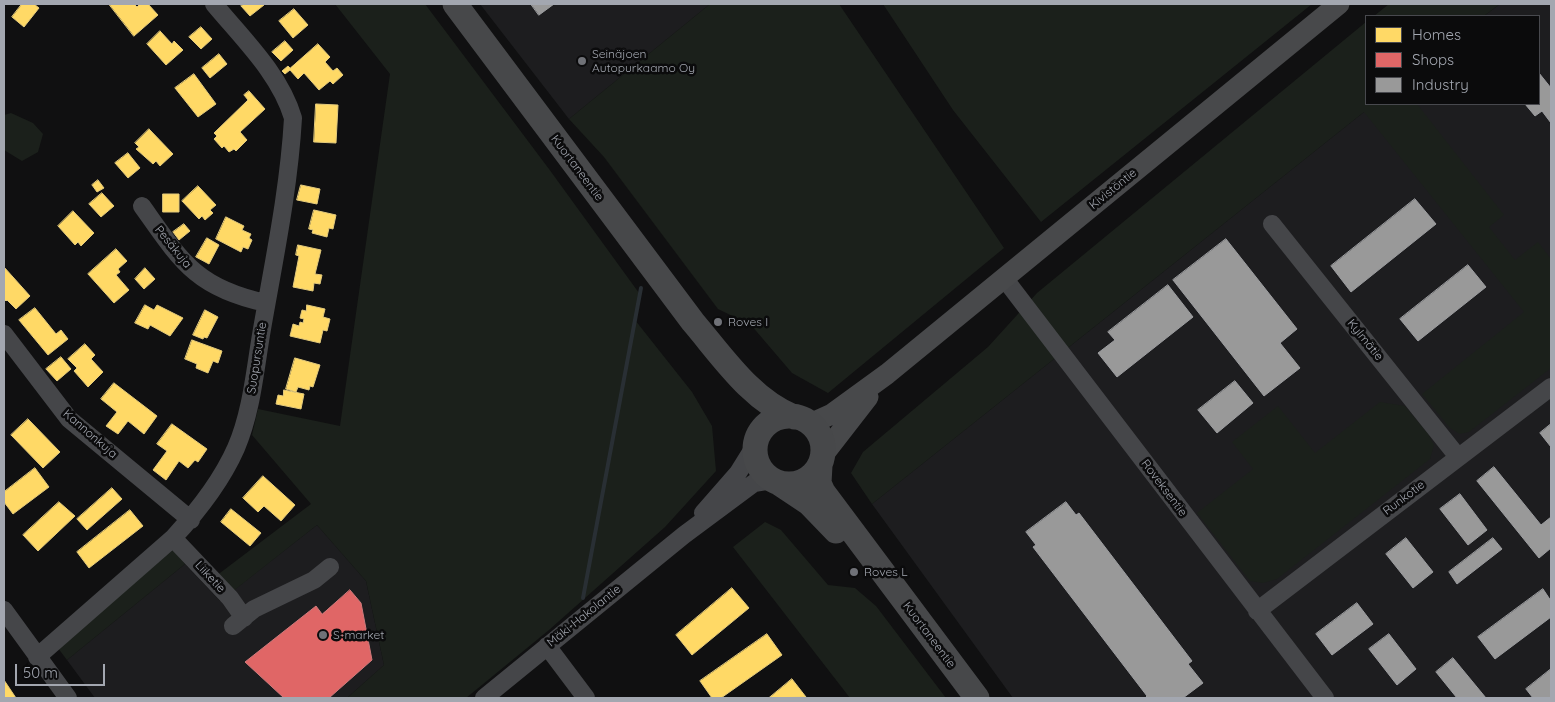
<!DOCTYPE html>
<html>
<head>
<meta charset="utf-8">
<style>
	body { margin:0 }
	#map { position:relative; width:1555px; height:702px; overflow:hidden; background:#101011; font-family:Quicksand,sans-serif }
	canvas { display:block }
	.frame { position:absolute; inset:0; border:5px solid #a3a7b0; pointer-events:none }
	.legend { position:absolute; left:1365px; top:15px; width:175px; height:90px; box-sizing:border-box; background:#0b0b0c; border:1px solid #48494e; margin:0; padding:6px 9px; list-style:none; font-size:15px; color:#a3a7b0 }
	.legend li { display:flex; align-items:center; gap:10px; height:25px }
	.legend b { width:25px; border:1px solid #48494e }
	.scale { position:absolute; left:15px; top:664px; width:90px; height:22px; box-sizing:border-box; border:2px solid #a3a7b0; border-top:0; padding-left:6px; font-size:15px; line-height:18px; white-space:nowrap; color:#a3a7b0; -webkit-text-stroke:4px #0b0b0c; paint-order:stroke }
</style>
</head>
<body>
<div id="map">
<canvas width="1555" height="702"></canvas>
<div class="frame"></div>
<ul class="legend">
<li><b style="height:14px;background:#ffd966"></b>Homes</li>
<li><b style="height:14px;background:#e06666"></b>Shops</li>
<li><b style="height:14px;background:#999"></b>Industry</li>
</ul>
<div class="scale">50 m</div>
</div>
<script>
const ctx = document.querySelector('canvas').getContext('2d');
ctx.lineJoin = 'round';
function fill(path, color) { ctx.fillStyle = color; ctx.fill(path, 'evenodd'); }
function stroke(path, color, width, dash) { ctx.strokeStyle = color; ctx.lineWidth = width; ctx.lineCap = dash ? 'butt' : 'round'; ctx.setLineDash(dash || []); ctx.stroke(path); }
function drawText(font, color, halo, rows, align = 'center') {
  ctx.font = font + ' Quicksand,sans-serif'; ctx.lineWidth = 5; ctx.setLineDash([]); ctx.textBaseline = 'middle'; ctx.strokeStyle = halo; ctx.fillStyle = color; for (const [text, x, y, turn = 0] of rows) {
    ctx.save(); ctx.translate(x, y); ctx.rotate((+turn || 0) * Math.PI / 180); ctx.textAlign = isNaN(turn) ? turn : align; if (halo) ctx.strokeText(text, 0, 0); ctx.fillText(text, 0, 0); ctx.restore();
  }
}
const built = new Path2D(`
	M480 4H710L569 119Z
	M1500 4H1551V698H1013L872 504 1374 104H1539V16H1484Z
	M317 525 366 581 384 665 347 698H95L67 660 185 564 220 601Z`);
const green = new Path2D(`
	M335 4H425L549 169 639 293 635 320 692 392 712 426 716 471 665 527 549 630 466 698H347L384 665 366 581 317 525 232 592 216 576 311 504 252 435 258 409 340 426 390 74Z
	M710 4H839L1004 248 828 393 792 373 751 325 718 309 604 157 569 119Z
	M883 4H1312L1041 222 953 110Z
	M1389 4H1500L1484 16H1374Z
	M1366 22V104H1417L1504 215 1489 227 1515 260 1538 242 1551 259V368L1469 432 1460 434 1450 428 1422 394 1524 312 1364 112 872 504 851 473 863 452 988 347 1037 293Z
	M11 113 33 123 43 134 38 152 22 161 4 150V115Z
	M1380 402 1405 406 1428 434 1434 445 1430 459 1277 579 1263 583 1250 581 1197 513 1253 469 1232 442 1278 406 1315 453Z
	M765 522 781 530 828 585 855 588 876 606 946 698H850L733 547Z
	M173 550 185 564 67 660 58 648Z`);
const homes = new Path2D(`
	M22 4H34L39 8 24 27 12 17Z
	M109 4H134L137 7 140 4H148L158 15 134 36Z
	M244 4H263L264 5 250 16 241 6Z
	M294 9 308 25 293 38 279 21Z
	M201 27 212 39 201 49 189 37Z
	M160 31 172 44 174 41 183 50 166 65 147 44Z
	M285 41 293 50 281 61 272 52Z
	M318 44 330 57 325 62 333 71 337 68 343 75 333 84 330 81 319 90 304 73 298 79 290 70 285 74 282 71 288 66 290 68Z
	M219 54 227 64 210 78 202 68Z
	M194 74 216 104 198 117 175 88Z
	M249 91 265 109 240 132 247 140 236 151 234 149 229 152 224 146 222 148 214 139 217 136 214 133 248 100 244 95Z
	M316 104 338 105 336 143 314 142Z
	M149 129 173 154 160 166 156 161 153 164 136 149 139 147 135 143Z
	M128 153 140 168 128 178 115 163Z
	M98 180 104 188 97 192 92 185Z
	M301 185 320 189 317 204 297 200Z
	M198 186 216 205 210 210 213 213 205 220 202 216 199 219 182 201Z
	M102 193 114 206 101 217 89 204Z
	M163 194H179V212H163Z
	M314 210 336 215 333 229 329 228 327 237 312 233 313 230 309 229Z
	M73 211 94 233 81 246 78 242 75 245 58 226Z
	M226 217 244 226 242 230 251 234 249 238 252 240 248 249 243 247 241 252 216 239Z
	M184 224 190 231 179 240 173 232Z
	M207 238 219 245 209 264 196 257Z
	M298 245 321 250 315 274 322 275 320 284 314 283 313 291 293 287 299 256 296 255Z
	M116 249 127 261 118 269 120 272 116 275 129 290 114 303 88 274Z
	M4 267 30 296 16 309 7 300 6 301 4 299Z
	M145 268 155 279 144 289 135 279Z
	M145 305 154 310 157 305 183 318 170 336 150 325 148 329 135 323Z
	M307 305 325 309 323 317 330 319 327 331 323 330 320 343 290 336 293 324 299 326 300 322 303 323 304 319 300 318 302 310 306 311Z
	M35 308 56 334 61 330 68 339 48 355 19 320Z
	M205 310 218 317 207 338 204 337 203 339 193 335Z
	M192 340 222 351 218 363 213 361 208 373 196 368 197 364 185 359Z
	M85 344 95 355 91 359 103 372 88 387 74 371 77 368 68 359Z
	M61 357 71 369 57 381 46 369Z
	M295 358 320 365 313 387 310 386 309 390 298 387 296 392 286 389Z
	M114 383 157 416 144 434 128 421 118 434 106 426 117 412 101 399Z
	M284 390 304 394 301 409 276 404 278 395 283 396Z
	M28 419 60 452 43 468 11 435Z
	M172 424 207 449 198 462 195 460 188 468 179 461 166 480 153 470 167 451 157 444Z
	M35 468 49 487 13 514 4 502V492Z
	M263 476 295 505 281 521 264 506 258 512 243 498Z
	M112 488 122 499 87 530 77 519Z
	M59 502 75 516 38 551 23 535Z
	M231 509 261 533 250 546 221 522Z
	M130 510 143 526 89 568 77 552Z
	M732 588 749 608 692 655 676 635Z
	M767 634 782 655 721 698H712L700 681Z
	M792 679 806 697 769 698Z
	M4 680 16 698H4Z`);
const shops = new Path2D(`
	M350 590 361 603 372 660 329 698H284L245 662 316 606 322 614Z`);
const industry = new Path2D(`
	M531 4H554L539 15Z
	M1539 73 1551 88V123L1542 111 1535 116 1525 104H1539Z
	M1415 199 1436 224 1351 292 1331 266Z
	M1226 239 1297 329 1280 343 1300 368 1264 396 1173 280Z
	M1468 265 1486 287 1418 341 1400 319Z
	M1168 285 1193 317 1117 377 1098 353 1115 340 1108 332Z
	M1235 381 1253 403 1217 433 1198 410Z
	M1551 424V447L1540 433Z
	M1494 467 1541 525 1551 517V548L1539 558 1477 481Z
	M1460 494 1487 530 1468 545 1440 509Z
	M1066 502 1076 515 1079 513 1192 661 1188 664 1203 683 1183 698H1145L1147 696 1033 547 1036 545 1026 532Z
	M1406 538 1433 572 1413 588 1386 554Z
	M1493 538 1502 549 1457 584 1449 572Z
	M1543 589 1551 601V617L1495 659 1478 637Z
	M1357 603 1373 624 1332 655 1316 634Z
	M1389 634 1416 669 1397 685 1369 649Z
	M1453 658 1486 698H1457L1436 672Z
	M1551 669V698H1533L1526 689Z`);
const stream = new Path2D(`
	M583 598 641 288`);
const minor = new Path2D(`
	M142 206C181 261 196 288 266 303
	M1272 224 1458 457
	M1004 278 1325 698
	M4 334 69 419 191 520
	M703 513 738 473 756 444
	M173 538 230 598 244 618
	M4 610 68 698
	M1257 611 1551 387
	M233 626 254 609 314 580 330 567
	M547 646 586 698
	M37 657 173 538C198 511 221 482 236 448 252 411 255 369 262 329 274 260 289 189 293 118 280 74 243 39 214 4
	M484 698 684 535 754 483 772 480`);
const major = new Path2D(`
	M810 424 832 414 887 374 1339 4
	M823 455 868 397`);
const highway = new Path2D(`
	M455 4 693 322C722 356 751 400 794 417
	M755 450a34 34 0 1 1 68 0a34 34 0 1 1-68 0Z
	M820 465 819 483 823 492 977 698
	M779 483 809 503 836 531`);
const markers = [
	[582,61,5,"#707278"],
	[718,322,5,"#707278"],
	[854,572,5,"#707278"],
	[323,635,5,"#707278"]
];
const poiNames = [
	["Seinäjoen",592,54],
	["Autopurkaamo Oy",592,68],
	["Roves I",728,322],
	["Roves L",864,572],
	["S-market",333,635]
];
const streetNames = [
	["Kuortaneentie",577,168,53],
	["Kivistöntie",1113,189,-39],
	["Pesäkuja",173,247,51],
	["Kylmätie",1365,340,51],
	["Suopursuntie",257,358,-81],
	["Kannonkuja",90,434,41],
	["Roveksentie",1164,488,53],
	["Runkotie",1404,498,-37],
	["Liiketie",210,577,47],
	["Mäki-Hakolantie",584,616,-39],
	["Kuortaneentie",929,635,53]
];
fill(built, '#1d1d1f');
fill(green, '#1b201b');
fill(homes, '#ffd966');
stroke(homes, '#e3ca7c', 1);
fill(shops, '#e06666');
stroke(shops, '#ce7a7c', 1);
fill(industry, '#999');
stroke(industry, '#9c9da0', 1);
stroke(stream, '#292f34', 4);
stroke(minor, '#454649', 18);
stroke(major, '#48494b', 21);
stroke(highway, '#47484a', 25);
for (const [x, y, r, color] of markers) { const dot = new Path2D(); dot.arc(x, y, r, 0, 2 * Math.PI); ctx.fillStyle = color; ctx.fill(dot); stroke(dot, '#0b0b0c', 2); }
drawText('12px', '#a3a7b0', '#0b0b0c', poiNames, 'left');
drawText('12px', '#a3a7b0', '#0b0b0c', streetNames);
</script>
</body>
</html>
